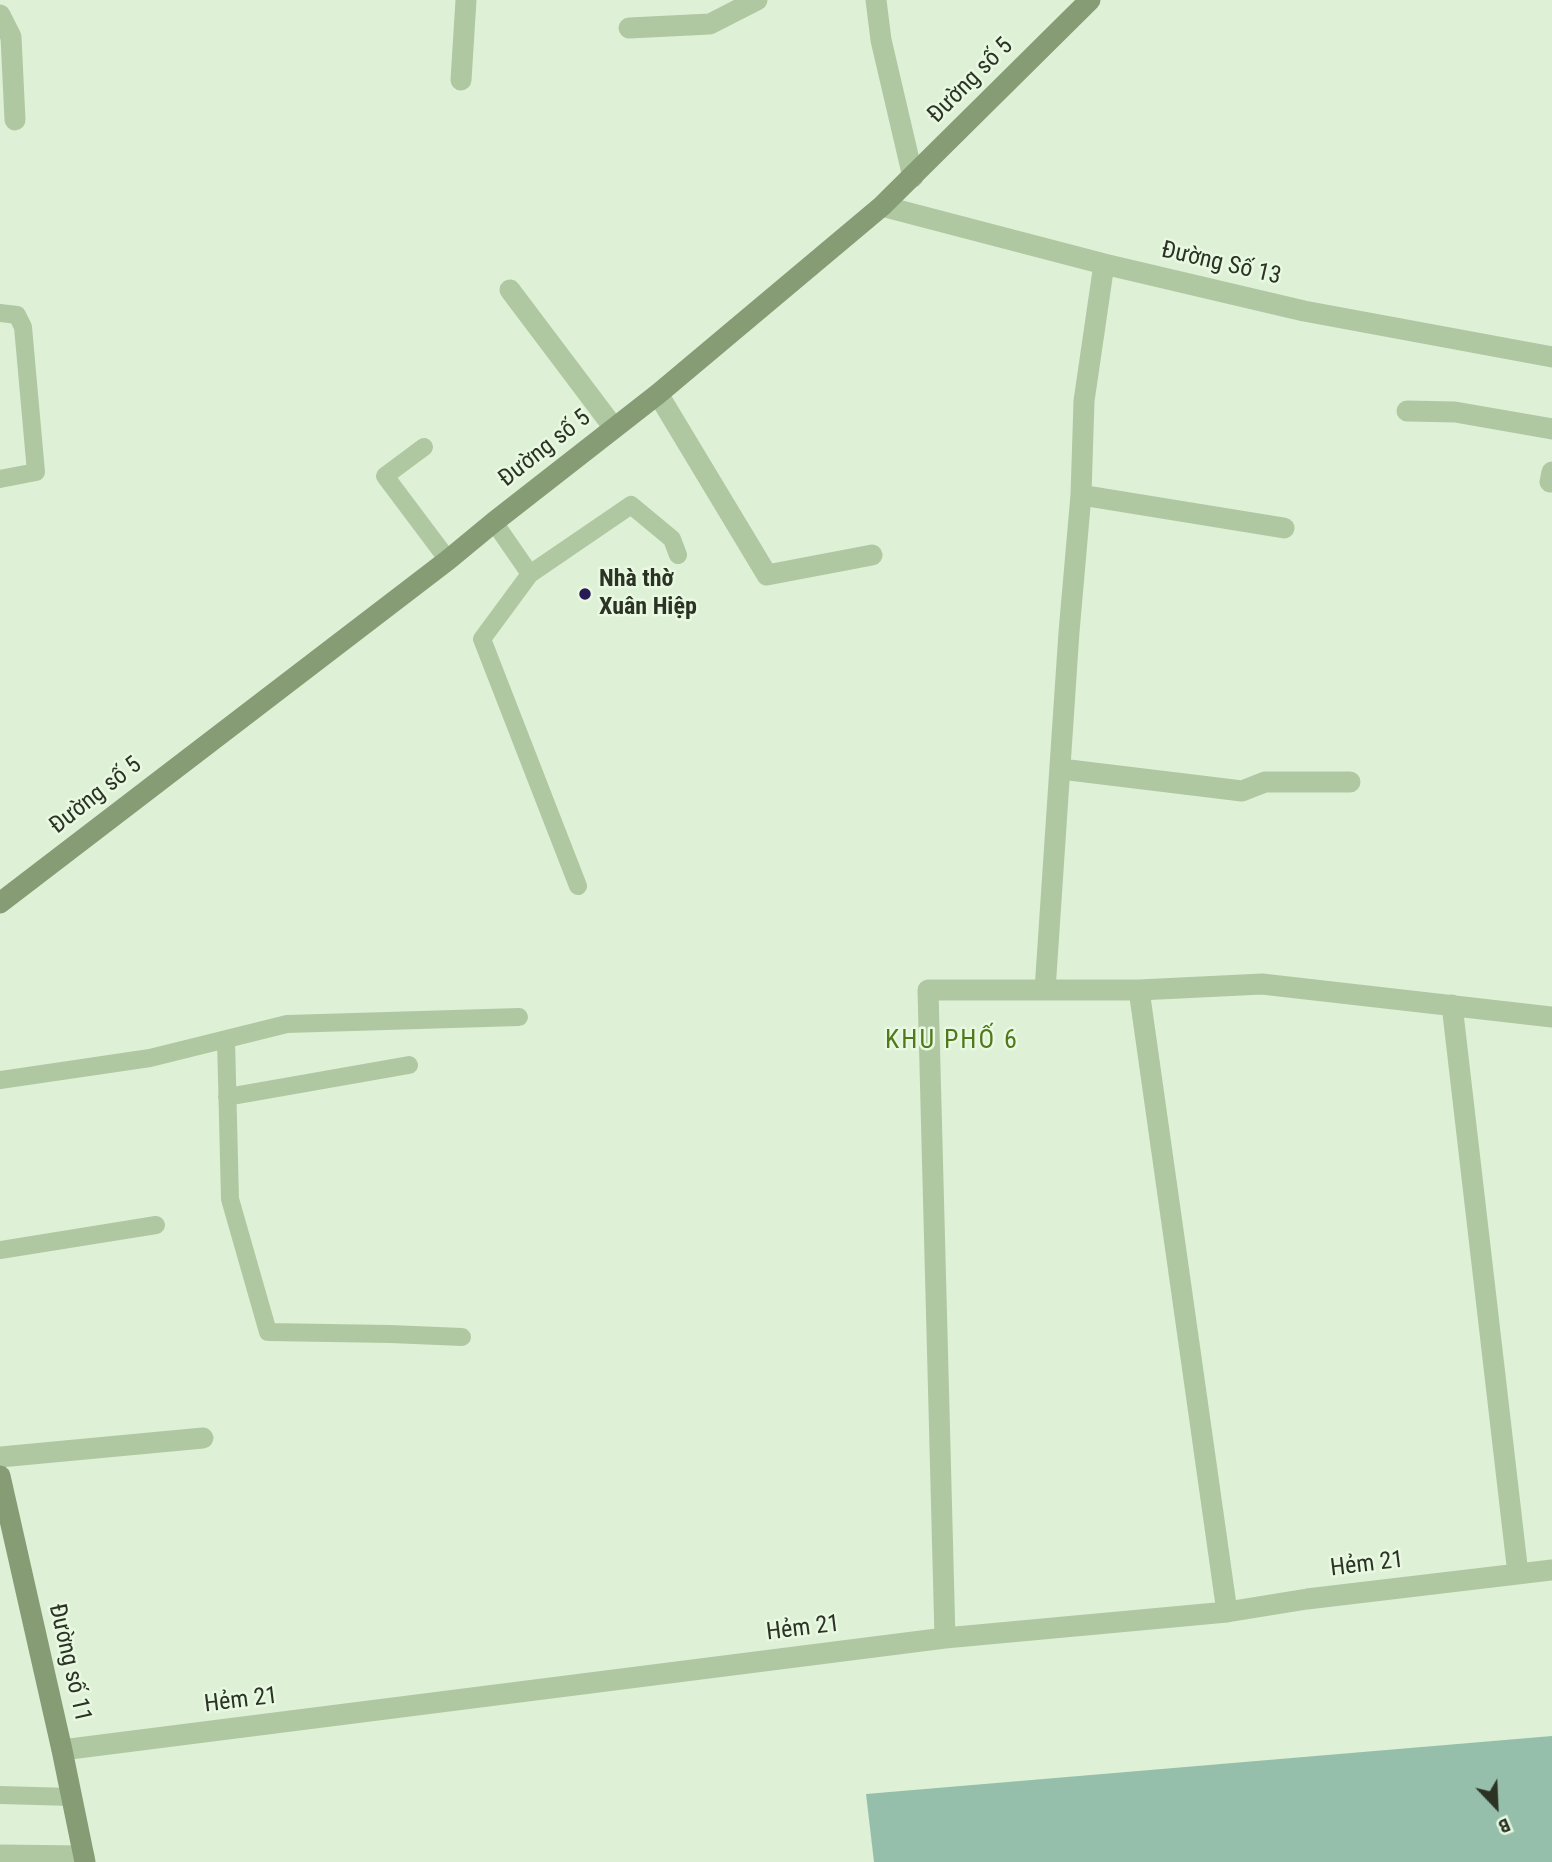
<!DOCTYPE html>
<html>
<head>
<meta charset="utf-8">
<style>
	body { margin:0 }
	#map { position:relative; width:1552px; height:1862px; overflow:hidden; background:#def1d6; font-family:"Roboto Condensed",sans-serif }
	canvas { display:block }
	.north { position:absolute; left:1461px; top:1771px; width:70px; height:70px; -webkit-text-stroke:5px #e8f9e2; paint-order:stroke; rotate:157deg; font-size:19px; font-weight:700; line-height:28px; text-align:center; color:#2c3325 }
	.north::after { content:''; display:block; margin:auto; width:24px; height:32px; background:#2c3325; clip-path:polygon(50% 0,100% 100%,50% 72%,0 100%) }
</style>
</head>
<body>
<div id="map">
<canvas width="1552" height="1862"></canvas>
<div class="north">B</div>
</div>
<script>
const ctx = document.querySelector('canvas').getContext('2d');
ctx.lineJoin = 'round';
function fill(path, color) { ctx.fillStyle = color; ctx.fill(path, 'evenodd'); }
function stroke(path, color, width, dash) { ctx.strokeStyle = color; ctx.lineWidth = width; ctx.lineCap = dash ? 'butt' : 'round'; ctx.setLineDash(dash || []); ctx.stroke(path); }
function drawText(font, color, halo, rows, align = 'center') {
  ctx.font = font + ' "Roboto Condensed",sans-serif'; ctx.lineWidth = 5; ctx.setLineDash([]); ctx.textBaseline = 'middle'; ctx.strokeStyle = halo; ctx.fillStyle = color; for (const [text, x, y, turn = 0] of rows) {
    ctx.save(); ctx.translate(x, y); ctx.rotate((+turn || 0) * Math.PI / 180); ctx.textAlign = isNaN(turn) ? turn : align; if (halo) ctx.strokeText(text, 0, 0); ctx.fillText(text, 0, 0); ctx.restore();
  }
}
const green = new Path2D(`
	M1552 1736V1862H874L866 1794Z`);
const lane = new Path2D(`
	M0 313 17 315 23 327 36 472 0 479
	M424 447 385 476 448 560
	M494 522 530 574 631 505 672 539 678 555
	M530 574 482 639 578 886
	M226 1039 230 1199 268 1332 390 1334 462 1337
	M0 1080 150 1058 287 1024 519 1017
	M227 1097 409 1065
	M0 1250 156 1225
	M0 1795 72 1797`);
const street = new Path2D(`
	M876 0 881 40 913 177
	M0 15 11 37 15 120
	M629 28 710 24 757 0
	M461 80 466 0
	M882 206 1104 264 1304 311 1552 357
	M510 290 614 428
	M658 394 767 575 872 555
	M1407 411 1455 412 1552 429
	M1550 482 1552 472
	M1081 495 1284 528
	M1061 769 1242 791 1265 782H1350
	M1045 990 1069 632 1081 495 1084 401 1104 264
	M1139 990 1227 1612
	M1452 1005 1518 1574
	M0 1457 203 1438
	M945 1638 928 990H1139L1262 984 1552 1017
	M62 1750 945 1638 1227 1612 1307 1599 1552 1570
	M0 1855 84 1856`);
const secondary = new Path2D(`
	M0 903 448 560 494 522 658 394 882 206 1090 0
	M0 1476 62 1750 85 1862`);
const markers = [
	[585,594,7,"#281a54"]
];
const streetNames = [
	["Đường số 5",971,81,-45],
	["Đường Số 13",1221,264,13],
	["Đường số 5",545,449,-38],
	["Đường số 5",96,796,-38],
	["Hẻm 21",1367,1565,-7],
	["Hẻm 21",803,1629,-7],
	["Đường số 11",69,1663,77],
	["Hẻm 21",241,1701,-7]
];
const poiNames = [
	["Nhà thờ",599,580],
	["Xuân Hiệp",599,608]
];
const neighbourhoodNames = [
	["KHU PHỐ 6",952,1041]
];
fill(green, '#96bfab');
stroke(lane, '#b0c8a2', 18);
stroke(street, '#b0c8a2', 21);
stroke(secondary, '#869c74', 21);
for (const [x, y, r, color] of markers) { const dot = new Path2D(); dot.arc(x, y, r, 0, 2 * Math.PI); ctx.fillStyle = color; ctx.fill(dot); stroke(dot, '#e8f9e2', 2.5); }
drawText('24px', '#2c3325', '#e8f9e2', streetNames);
drawText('bold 24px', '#2c3325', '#e8f9e2', poiNames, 'left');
ctx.letterSpacing = '2px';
drawText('26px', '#52781c', '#e8f9e2', neighbourhoodNames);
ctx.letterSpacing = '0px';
</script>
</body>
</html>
